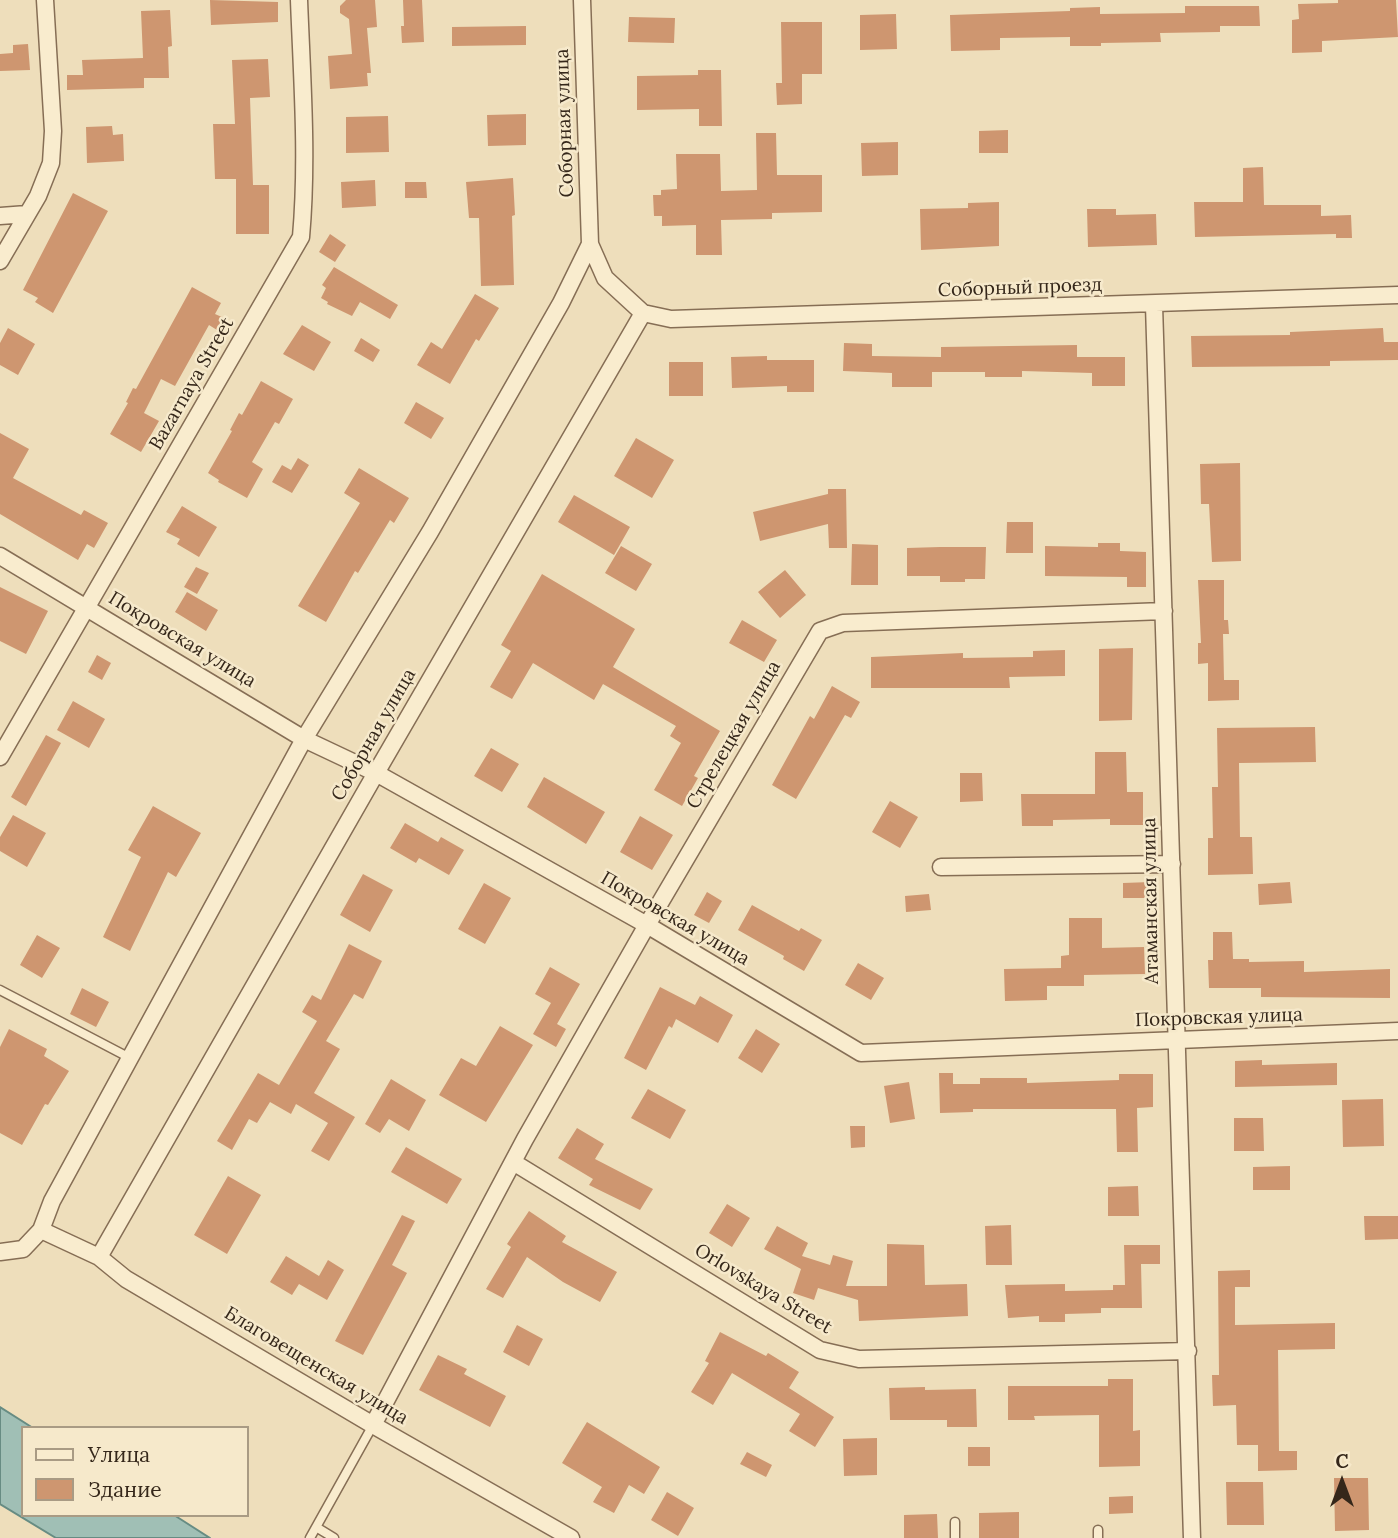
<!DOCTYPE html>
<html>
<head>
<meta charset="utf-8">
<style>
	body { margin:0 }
	#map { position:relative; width:1398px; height:1538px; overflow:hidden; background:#eedebb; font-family:Lora,serif }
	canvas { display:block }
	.legend { position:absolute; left:21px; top:1426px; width:228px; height:91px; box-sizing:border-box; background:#f6e9cb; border:2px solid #a99b84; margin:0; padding:9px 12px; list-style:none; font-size:21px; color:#35271a }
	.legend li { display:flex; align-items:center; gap:14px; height:35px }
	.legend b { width:35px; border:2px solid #a99b84 }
	.north { position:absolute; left:1307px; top:1447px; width:70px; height:70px; -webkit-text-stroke:5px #f6e9cb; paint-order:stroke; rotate:0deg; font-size:19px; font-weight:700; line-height:28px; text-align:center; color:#35271a }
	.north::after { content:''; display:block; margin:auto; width:24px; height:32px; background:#35271a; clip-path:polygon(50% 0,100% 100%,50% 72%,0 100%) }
</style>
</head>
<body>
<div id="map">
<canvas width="1398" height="1538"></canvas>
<ul class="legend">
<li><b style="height:9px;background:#f9ecce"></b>Улица</li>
<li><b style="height:19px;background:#ce9670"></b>Здание</li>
</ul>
<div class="north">С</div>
</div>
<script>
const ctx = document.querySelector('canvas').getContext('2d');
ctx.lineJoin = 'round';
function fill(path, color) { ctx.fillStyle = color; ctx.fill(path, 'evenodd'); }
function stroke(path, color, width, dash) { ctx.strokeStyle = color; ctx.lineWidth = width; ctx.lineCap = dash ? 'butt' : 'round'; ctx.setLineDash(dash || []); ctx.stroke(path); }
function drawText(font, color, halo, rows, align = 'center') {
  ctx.font = font + ' Lora,serif'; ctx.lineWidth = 5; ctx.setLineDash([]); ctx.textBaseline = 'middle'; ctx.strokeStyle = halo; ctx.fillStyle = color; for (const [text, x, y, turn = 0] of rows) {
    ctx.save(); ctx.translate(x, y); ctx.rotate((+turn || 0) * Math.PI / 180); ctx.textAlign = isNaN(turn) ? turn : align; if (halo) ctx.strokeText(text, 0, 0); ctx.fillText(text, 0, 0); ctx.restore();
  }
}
const water = new Path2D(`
	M0 1407 33 1428H23V1515H174L210 1538H56L0 1504Z`);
const building = new Path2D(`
	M210 0 278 2V22L211 25Z
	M346 0H375L377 27 367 28 371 73H367L368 86 330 89 328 56 352 54 349 19 340 13V6Z
	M403 0H422L424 42 402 43 401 26H404Z
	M1338 0H1396L1398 37 1322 41V52L1292 53V20L1299 19 1298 4 1338 3Z
	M1185 6H1259L1260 26H1220V32L1160 33 1161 42 1101 43V46H1070V37L1000 38V50L951 51 950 15 1070 11V8L1100 7V14L1185 13Z
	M170 10 172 46 168 47 169 78H144V88L67 90V75H83L82 60 143 58 141 11Z
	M896 14 897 49 860 50V15Z
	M629 17 675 18 674 43 628 42Z
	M781 22H822V74H802V104L777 105 776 83H782Z
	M526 26V45L452 46V27Z
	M28 44 30 70 0 71V54L13 53V45Z
	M268 59 270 97 250 98 253 185H269V234H236V179H215L213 124H235L232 60Z
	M698 70H721L722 126H699V109L637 110V76L698 75Z
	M526 114V145L488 146 487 115Z
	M388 116 389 152 346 153V117Z
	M112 126 113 135 123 134 124 161 87 163 86 127Z
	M1008 130V153H979V131Z
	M756 133H776L777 175H822V212L772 213V219L721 220 722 255H696V225L662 226V216H654L653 195H661V190L677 189 676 154H720L721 191 757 190Z
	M898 142V175L862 176 861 143Z
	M1263 167 1264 205H1321V216L1351 215 1352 238H1336V234L1195 237 1194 202H1243V168Z
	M513 178 515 215 512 216 514 285 481 286 479 218H469L466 182Z
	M375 180 376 206 342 208 341 182Z
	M405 182H426L427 198H405Z
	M73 193 108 211 53 313 35 302 38 298 23 290Z
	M999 202V246L921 250 920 209 968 208V203Z
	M1087 209H1116V215L1156 214 1157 245 1088 247Z
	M330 234 346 245 335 262 319 252Z
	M334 267 398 305 390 319 360 302 352 316 327 304 328 302 321 298 326 288 322 285Z
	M192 287 221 303 215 314 224 318 217 330 209 325 175 386 161 379 144 413 159 421 141 452 110 434 128 403 126 402 133 388 136 389Z
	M475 294 499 308 479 341 476 339 450 384 417 365 431 342 442 349Z
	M302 325 331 342 314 371 283 354Z
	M8 328 35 344 18 375 0 365V343Z
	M1383 328 1384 342H1398V360L1330 361V366L1192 367 1191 336 1290 335V332Z
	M361 338 380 350 373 362 354 351Z
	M844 343 872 344V356L941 357V347L1077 345V357H1125V386H1092V373L1022 371V377H985V372H932V387H892V373L843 371Z
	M767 356V360H814V392H787V386L732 388 731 357Z
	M669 362H703V396H669Z
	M261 381 293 399 279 424 275 422 252 462 263 469 247 498 218 482 219 480 208 473 232 431 230 430 239 413 242 415Z
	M416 402 444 418 431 439 404 423Z
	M0 433 29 449 13 478 81 515 84 510 108 523 94 548 87 544 78 560 0 514Z
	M636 438 674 460 652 498 614 476Z
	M298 458 309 465 292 493 272 482 282 465 291 470Z
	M1240 463 1241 561 1212 562 1209 504H1201L1200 464Z
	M359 468 409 498 394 523 390 520 358 573 355 571 326 622 298 606 360 503 344 493Z
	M828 489H846L847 548H829L828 524 760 541 753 512 828 494Z
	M574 495 630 527 614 555 558 522Z
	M182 506 217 527 199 557 177 544 180 539 166 532Z
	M1007 522H1033V553H1006Z
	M1098 543H1120V551L1146 552V587H1127V577L1045 576V546L1098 547Z
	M852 544 878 545V585H851Z
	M621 546 652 564 636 591 605 573Z
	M940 547H986L985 579H965V582H940V576H907V548Z
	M196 567 209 573 197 594 184 587Z
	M785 570 806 595 780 618 758 592Z
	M542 574 635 629 613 667 720 731 694 776 698 778 682 806 654 790 681 743 670 736 676 726 603 684 594 700 533 663 512 699 490 687 511 651 501 645Z
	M1198 580H1224V620H1228L1229 634H1223L1224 680H1239V700L1208 701V663L1198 664V643H1201Z
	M0 587 48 611 26 654 0 641Z
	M187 592 218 610 206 631 175 612Z
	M742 620 777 640 764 662 729 643Z
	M1133 648 1132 720 1099 721V649Z
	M1065 650V676L1009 677 1010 688H871V657L963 653V658L1033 657V651Z
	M97 655 111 663 102 680 88 672Z
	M832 686 860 702 851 718 845 715 796 799 772 785 810 716 814 719Z
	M73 701 105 719 89 748 57 730Z
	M1315 727 1316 762 1239 763 1240 837H1252L1253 874 1208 875V838H1213L1212 787H1218L1217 728Z
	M46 735 61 743 26 806 11 797Z
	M491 748 519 764 502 792 474 776Z
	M1095 752H1126L1127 792H1143V825H1110V819L1053 820V826H1022L1021 794H1095Z
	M960 773H982L983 801 960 802Z
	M544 777 605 812 586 844 527 807Z
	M890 801 918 817 900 848 872 832Z
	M153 806 201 833 176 877 168 872 130 951 103 937 141 857 128 850Z
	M13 815 46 833 27 867 0 851V837Z
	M640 816 673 835 652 870 620 852Z
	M405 823 438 842 441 837 464 850 449 875 419 858 416 863 390 848Z
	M363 874 393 890 370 932 340 915Z
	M1151 882 1152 898H1123V883Z
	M1290 882 1292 903 1259 905 1258 884Z
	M484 883 511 898 485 944 458 929Z
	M707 892 722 901 709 923 694 915Z
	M929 894 931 910 906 912 905 896Z
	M752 905 799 931 801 928 822 940 804 971 783 959 784 956 738 930Z
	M1069 918H1102V948L1144 947 1145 974 1084 975V986H1047V1000L1005 1001 1004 969 1061 968V956L1069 955Z
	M1213 932H1232L1233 959H1249V962L1304 961V972L1390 969V998L1261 997V988H1209L1208 960H1213Z
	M37 935 60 948 42 978 20 965Z
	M349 944 382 961 363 999 354 994 326 1041 340 1049 314 1093 355 1117 329 1161 311 1151 328 1123 296 1104 291 1114 270 1102 257 1123 249 1119 232 1150 217 1141 258 1073 279 1085 317 1021 302 1012 312 995 321 1000Z
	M858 963 884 978 871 1000 845 985Z
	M550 967 580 984 557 1024 566 1029 556 1047 533 1034 551 1003 535 994Z
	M660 987 695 1005 700 996 733 1015 718 1043 676 1019 672 1028 669 1026 646 1070 624 1058Z
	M82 988 109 1002 96 1027 70 1014Z
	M500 1026 533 1045 486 1122 439 1095 461 1058 476 1066Z
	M9 1029 47 1049 44 1056 69 1071 48 1105 45 1104 22 1145 0 1133V1047Z
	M756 1029 780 1044 762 1073 738 1058Z
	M1262 1060V1065L1337 1063V1085L1235 1087V1061Z
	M939 1073H953V1084H980V1078H1027V1083L1119 1080V1074H1153V1107L1137 1108 1138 1152H1117L1116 1109H973V1112L940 1113Z
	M391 1079 426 1100 409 1131 389 1119 380 1133 365 1124Z
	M909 1082 915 1119 890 1123 884 1086Z
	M648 1089 686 1110 670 1139 631 1118Z
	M1383 1099 1384 1146 1343 1147 1342 1100Z
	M1234 1118H1263L1264 1151H1234Z
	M850 1126H865V1147L851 1148Z
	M577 1128 604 1144 595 1159 653 1189 640 1210 589 1185 593 1179 558 1158Z
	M406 1147 462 1179 447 1204 391 1172Z
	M1290 1166V1190H1253V1167Z
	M228 1176 261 1195 227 1254 194 1235Z
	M1138 1186 1139 1216H1108V1187Z
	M727 1204 750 1218 732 1247 709 1233Z
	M529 1211 566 1236 562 1242 617 1272 600 1302 563 1282 527 1257 503 1298 486 1289 511 1247 507 1244Z
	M402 1215 415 1221 392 1265 407 1273 363 1355 335 1341Z
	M1364 1216H1398V1239L1365 1240Z
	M1011 1225 1012 1265H986L985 1226Z
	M777 1226 808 1243 802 1256 830 1265 833 1255 853 1261 846 1286H887V1244L924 1245 925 1285 967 1284 968 1316 859 1321 858 1300 818 1288 814 1300 793 1293 801 1269 764 1249Z
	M1124 1245H1160V1264H1141L1142 1308H1101V1313L1065 1314V1322H1039V1316L1008 1318 1005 1285 1065 1284V1291L1113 1290V1285H1125Z
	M286 1256 319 1276 328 1260 344 1270 327 1300 299 1284 292 1295 270 1282Z
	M1250 1270V1287H1235V1325L1335 1323V1349L1278 1350 1279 1451H1297V1470L1258 1471V1445H1237L1236 1405 1213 1406 1212 1375H1219L1218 1271Z
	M517 1325 543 1339 529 1366 503 1352Z
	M720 1332 766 1356 768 1353 799 1372 789 1388 834 1417 815 1447 789 1431 800 1414 732 1373 713 1405 691 1392 709 1363 705 1361Z
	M438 1355 467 1369 464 1374 506 1396 490 1427 419 1390Z
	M1108 1379H1133V1431L1140 1430V1466L1099 1467V1415L1034 1416 1035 1420H1008V1386H1108Z
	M925 1387V1390L976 1389 977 1427H947V1420H890L889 1388Z
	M587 1422 660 1467 644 1494 629 1485 614 1513 593 1502 602 1487 562 1463Z
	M877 1438V1475L844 1476 843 1439Z
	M968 1447H990V1466H968Z
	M747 1452 772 1465 766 1477 740 1464Z
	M1334 1478H1368L1369 1530 1335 1531Z
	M1226 1482H1263L1264 1525H1227Z
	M667 1492 694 1508 678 1536 651 1520Z
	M1133 1496V1513L1109 1514V1497Z
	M1019 1512V1538H979V1513Z
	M937 1514 938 1538H904V1515Z`);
const lane = new Path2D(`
	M0 990 130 1058
	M955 1522V1538
	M316 1527 334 1538
	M1098 1530V1538
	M310 1538 373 1425`);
const street = new Path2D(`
	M582 0 590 244 605 278 643 313 671 319 1398 295
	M0 216 27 214
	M0 261 38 196 51 163 53 131 45 0
	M1154 305 1192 1538
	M0 556 304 739 376 773 647 925 861 1053 1398 1031
	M0 757 301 237C308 159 302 79 299 0
	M941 867 1172 864
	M513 1162 820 1350 859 1359 1188 1351
	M41 1230 99 1257 126 1279 373 1425 571 1538
	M0 1252 23 1249 41 1230 52 1201 304 739 430 532 561 303 590 244
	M99 1257 376 773 643 313
	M373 1425 525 1139 647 925 820 631 843 623 1164 611`);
const streetNames = [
	["Соборная улица",565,123,-92],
	["Соборный проезд",1020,288,-2],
	["Bazarnaya Street",192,384,-60],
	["Покровская улица",182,640,31],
	["Соборная улица",374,735,-60],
	["Стрелецкая улица",734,735,-60],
	["Атаманская улица",1151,901,-91],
	["Покровская улица",675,919,30],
	["Покровская улица",1219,1018,-2],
	["Orlovskaya Street",763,1289,31],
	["Благовещенская улица",316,1366,31]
];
fill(water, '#a0bfb5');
stroke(water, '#678c83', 2);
fill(building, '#ce9670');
stroke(lane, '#866e55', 11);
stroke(street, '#866e55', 19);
stroke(lane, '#f9ecce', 8);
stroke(street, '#f9ecce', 16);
drawText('19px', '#35271a', '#f6e9cb', streetNames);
</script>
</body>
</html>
